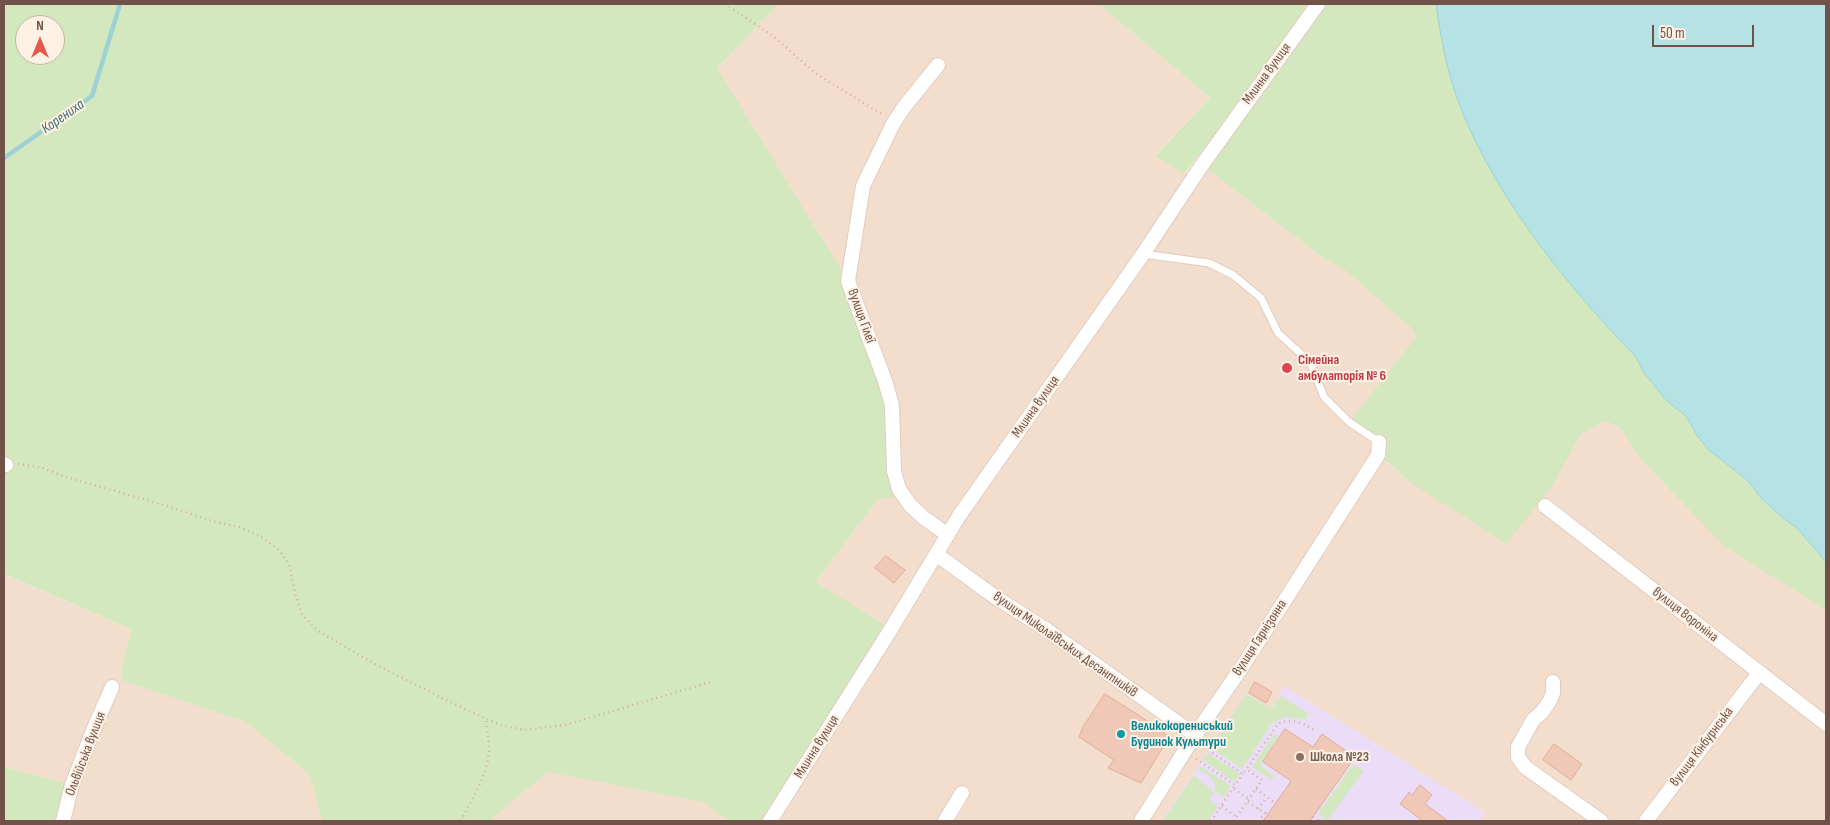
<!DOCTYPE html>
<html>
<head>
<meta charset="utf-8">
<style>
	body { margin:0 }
	#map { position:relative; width:1830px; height:825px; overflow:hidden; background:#fbeedf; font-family:"Sofia Sans Condensed",sans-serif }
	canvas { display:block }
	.frame { position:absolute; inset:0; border:5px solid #715248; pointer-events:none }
	.north { position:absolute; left:15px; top:15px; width:50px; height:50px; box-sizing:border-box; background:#fff2e5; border:1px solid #c6b2a6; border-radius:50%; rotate:0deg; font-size:14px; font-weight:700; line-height:20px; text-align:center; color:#715248 }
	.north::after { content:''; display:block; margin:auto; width:18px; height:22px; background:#e35947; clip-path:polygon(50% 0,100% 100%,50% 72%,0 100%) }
	.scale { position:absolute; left:1652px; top:25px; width:102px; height:22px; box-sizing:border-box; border:2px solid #715248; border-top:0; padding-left:6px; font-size:15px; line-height:18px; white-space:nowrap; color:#715248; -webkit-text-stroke:4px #fff2e5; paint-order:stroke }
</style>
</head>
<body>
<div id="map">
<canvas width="1830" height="825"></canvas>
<div class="frame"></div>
<div class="north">N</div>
<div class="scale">50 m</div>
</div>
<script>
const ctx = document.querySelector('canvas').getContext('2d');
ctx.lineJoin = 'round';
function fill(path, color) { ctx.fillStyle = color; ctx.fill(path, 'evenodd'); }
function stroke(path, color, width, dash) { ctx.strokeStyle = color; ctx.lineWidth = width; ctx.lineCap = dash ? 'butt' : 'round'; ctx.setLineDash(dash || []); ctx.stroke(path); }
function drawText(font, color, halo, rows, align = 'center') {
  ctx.font = font + ' "Sofia Sans Condensed",sans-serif'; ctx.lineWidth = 4; ctx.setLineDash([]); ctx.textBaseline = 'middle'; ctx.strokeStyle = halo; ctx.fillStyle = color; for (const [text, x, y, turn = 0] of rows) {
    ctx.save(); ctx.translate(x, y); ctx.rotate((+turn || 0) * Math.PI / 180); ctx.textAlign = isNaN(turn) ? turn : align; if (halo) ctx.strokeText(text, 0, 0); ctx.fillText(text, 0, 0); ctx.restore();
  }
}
const residential = new Path2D(`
	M779 4H1099L1210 98 1155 155 1184 174 1202 165 1320 256 1346 271 1410 327 1416 337 1350 422 1379 442 1378 455 1394 467 1408 481 1553 485 1581 434 1606 421 1621 429 1640 458 1826 610V821H770L816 582 878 499 903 497 717 68Z
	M5 575 131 629 121 680 245 722 309 774 322 821H63L4 767V580Z
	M548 771 702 802 730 821H489Z`);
const education = new Path2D(`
	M1284 686 1486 813 1480 821H1162L1246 693 1272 709Z`);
const green = new Path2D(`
	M4 4H779L717 68 848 281 885 381 904 497 878 499 816 582 891 629 770 821H730L702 802 548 772 489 821H322L309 774 245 722 120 680 131 629 6 575 4 580ZM25 25H55V55H25Z
	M1099 4H1311L1238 105 1184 174 1155 156 1210 98Z
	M1325 4H1436C1441 40 1448 77 1462 111 1499 202 1568 287 1636 357L1644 373 1668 402 1686 416 1698 437 1709 450 1747 480 1762 499 1783 518 1797 528 1826 562V610L1725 547 1640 458 1621 429 1606 421 1581 434 1553 485 1506 544 1408 481 1394 467 1378 455 1379 442 1349 422 1416 337 1410 327 1346 271 1320 256 1206 168Z
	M1246 694 1272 709 1280 696 1309 714 1305 720 1285 717 1272 724 1242 769 1211 748Z
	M1274 734 1278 736 1260 765 1274 776 1272 780 1252 767Z
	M1208 753 1240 774 1234 782 1203 760Z
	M1353 764 1364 771 1327 821 1318 814Z
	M1200 766 1231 786 1224 797 1214 791C1218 779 1207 775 1198 769Z
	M4 767 72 785 63 821H4Z
	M1194 775 1212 790 1213 794 1209 800 1218 806 1208 821H1163Z`);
const water = new Path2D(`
	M1436 4H1826V562L1797 528 1783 518 1762 499 1747 480 1709 450 1698 437 1686 416 1668 402 1644 373 1636 357C1568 287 1499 202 1462 111 1448 77 1441 40 1436 4Z`);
const stream = new Path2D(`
	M4 158 92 96 120 4`);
const building = new Path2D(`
	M886 556 905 570 894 583 875 568Z
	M1255 682 1272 692 1266 703 1249 693Z
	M1105 694 1140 716 1169 737 1141 783 1108 768 1114 760 1079 737 1083 727Z
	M1285 729 1313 747 1322 734 1355 757 1310 821H1263L1291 781 1263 762Z
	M1554 744 1582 764 1571 780 1543 760Z
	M1420 785 1432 795 1425 804 1448 821H1423L1400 804 1409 792 1412 795Z`);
const path = new Path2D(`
	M725 4 773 36 815 73 883 115
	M18 464 43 468 66 477 164 505 212 521 239 527 260 536 278 549 289 564 296 596 302 615 318 631 373 663 440 697 500 725 524 730 565 725 711 682
	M1204 747 1243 774 1278 724C1291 718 1302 722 1314 730
	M1196 759 1235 785 1243 774
	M1234 789 1249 799
	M1256 789 1275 803
	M1248 802 1265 813 1259 821
	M1222 806 1236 817
	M1258 809 1267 797
	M1313 817 1319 821
	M461 821C472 797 489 775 489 747 489 738 487 729 486 720
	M1211 821 1235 785
	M1234 821 1262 780 1246 769`);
const lane = new Path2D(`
	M1143 254 1209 263 1233 275 1261 298 1278 333 1310 362 1324 397 1349 422 1379 442`);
const street = new Path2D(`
	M938 65 904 107 893 124 863 186 848 281 885 381 892 405 894 471 899 489 910 505 924 518 948 535
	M4 464 6 465
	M1545 506 1826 724
	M936 554 995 597 1047 630 1195 735
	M1553 682V693L1549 702 1542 712 1533 720 1518 747V757L1525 767 1601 821
	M63 821 72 785 92 733 112 687
	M770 821 891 629 959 516 1143 254 1202 165 1318 4
	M945 821 962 793
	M1141 821 1191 741 1242 667 1378 455 1379 442
	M1646 821 1759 673`);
const markers = [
	[1287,368,6,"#e0444e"],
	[1121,734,5,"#0f9aa8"],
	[1300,757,5,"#8d6e63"]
];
const streetNames = [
	["Млинна вулиця",1267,74,-54],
	["вулиця Гілеї",861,316,70],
	["Млинна вулиця",1036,407,-55],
	["вулиця Вороніна",1685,615,38],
	["вулиця Гарнізонна",1260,638,-57],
	["вулиця Миколаївських Десантників",1065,645,35],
	["Млинна вулиця",817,747,-58],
	["вулиця Кінбурнська",1702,747,-53],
	["Ольвійська вулиця",86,754,-69]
];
const healthNames = [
	["Сімейна",1298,360],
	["амбулаторія № 6",1298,376]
];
const cultureNames = [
	["Великокорениський",1131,726],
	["Будинок Культури",1131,742]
];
const educationNames = [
	["Школа №23",1310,757]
];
const waterNames = [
	["Корениха",63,117,-35]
];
fill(residential, '#f3dece');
fill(education, '#ebddf7');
fill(green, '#d4e8bf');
fill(water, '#b5e2e4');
stroke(water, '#9cd2d5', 1);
stroke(stream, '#9cd2d5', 4.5);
fill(building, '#f0c8b8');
stroke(building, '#e2ad99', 1);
stroke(lane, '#e1cbbf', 9);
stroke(street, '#e1cbbf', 16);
stroke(path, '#d4ac9c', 2.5, [1, 4]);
stroke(lane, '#fff', 7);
stroke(street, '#fff', 14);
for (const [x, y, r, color] of markers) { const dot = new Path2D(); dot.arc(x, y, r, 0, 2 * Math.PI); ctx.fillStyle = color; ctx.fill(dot); stroke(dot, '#fff2e5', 2); }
drawText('14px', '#715248', '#fff2e5', streetNames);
drawText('bold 14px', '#be3a42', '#fff2e5', healthNames, 'left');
drawText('bold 14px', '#0d838f', '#fff2e5', cultureNames, 'left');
drawText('bold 14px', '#785e54', '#fff2e5', educationNames, 'left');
drawText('italic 15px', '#3c7276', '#fff2e5', waterNames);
</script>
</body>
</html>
